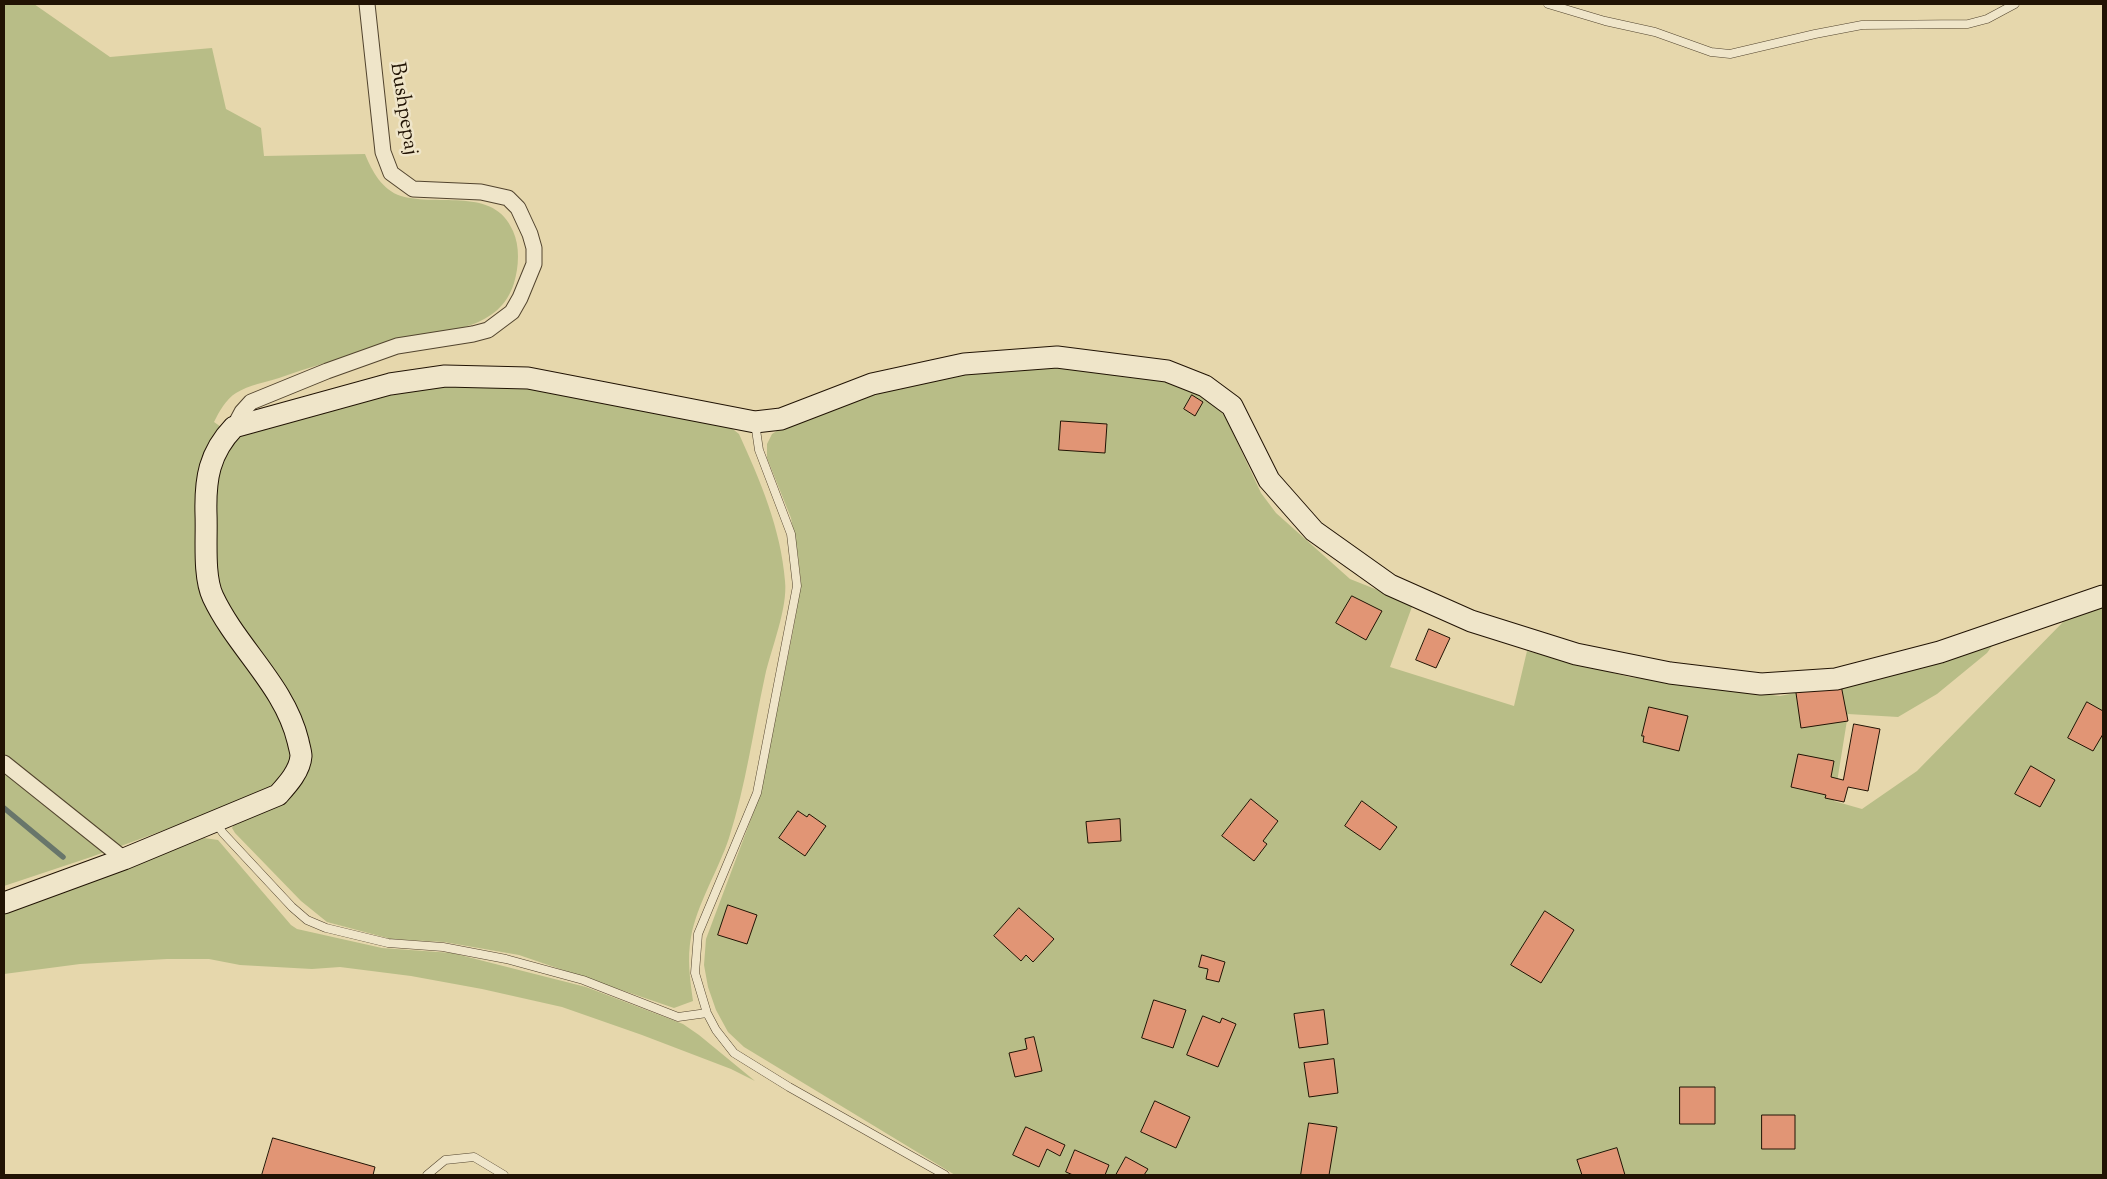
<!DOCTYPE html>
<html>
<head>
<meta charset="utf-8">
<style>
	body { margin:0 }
	#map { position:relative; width:2107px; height:1179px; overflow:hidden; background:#e6d7ac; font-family:"Sorts Mill Goudy",serif }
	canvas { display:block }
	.frame { position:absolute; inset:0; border:5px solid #211304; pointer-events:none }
</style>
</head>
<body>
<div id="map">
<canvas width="2107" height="1179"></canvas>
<div class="frame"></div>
</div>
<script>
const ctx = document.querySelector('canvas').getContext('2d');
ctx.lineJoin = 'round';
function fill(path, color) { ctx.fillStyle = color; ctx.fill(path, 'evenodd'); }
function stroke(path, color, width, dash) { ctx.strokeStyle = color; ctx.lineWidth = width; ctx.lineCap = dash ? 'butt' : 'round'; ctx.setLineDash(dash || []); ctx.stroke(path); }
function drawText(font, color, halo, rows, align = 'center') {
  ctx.font = font + ' "Sorts Mill Goudy",serif'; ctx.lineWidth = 5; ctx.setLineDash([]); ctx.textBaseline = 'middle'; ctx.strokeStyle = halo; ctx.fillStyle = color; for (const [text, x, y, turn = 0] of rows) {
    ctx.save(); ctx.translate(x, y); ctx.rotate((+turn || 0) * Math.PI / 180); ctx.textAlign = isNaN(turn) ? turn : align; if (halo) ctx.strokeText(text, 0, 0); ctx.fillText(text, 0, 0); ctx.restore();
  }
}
const green = new Path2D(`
	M4 4H34L110 57 212 48 226 109 261 128 264 156 365 154C372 171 382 190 401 196 439 207 494 186 513 231 520 246 519 267 514 283 500 329 449 330 410 338 394 341 378 347 363 352 335 360 307 368 279 378 266 382 249 385 236 393 226 399 219 412 214 422L234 436 380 392 502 379 729 426 739 434C760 480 781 529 785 581 788 608 771 649 765 676 753 731 746 785 729 838 718 871 697 904 691 937 687 959 690 979 693 1001L674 1008 519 955 444 942 391 939 327 922 301 901 235 833 232 828 234 824 227 807 91 857 4 886Z
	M1038 364 1161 381 1188 388 1208 399 1225 416 1261 493 1276 513 1350 579 1413 604 1390 667 1514 706 1527 651 1629 677 1780 696 1863 679 1999 636 1987 653 1937 694 1898 717 1848 714 1834 801 1862 809 1917 771 2065 620 2103 607V1175H955L744 1047 728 1032 716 1010 708 987 704 965 706 939 760 795 793 631 801 583 798 555 791 518 767 458V444L772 434 783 427 809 416 924 378Z
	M204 838 218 840 291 925 297 929 382 948 452 953 586 987 683 1024 699 1035 755 1081 731 1069 642 1035 562 1007 482 989 411 976 340 967 312 969 240 965 209 959H167L80 964 4 974V911Z`);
const stream = new Path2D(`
	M4 808 63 857`);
const building = new Path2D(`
	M1192 395 1203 402 1195 416 1184 409Z
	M1061 421 1107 424 1105 453 1059 450Z
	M1352 596 1382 611 1366 640 1336 623Z
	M1429 629 1450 638 1436 668 1416 660Z
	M1841 685 1848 721 1801 728 1796 693Z
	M2087 702 2103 711V734L2093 751 2068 738Z
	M1649 707 1688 716 1679 751 1643 742 1644 736H1642Z
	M1854 724 1880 729 1868 791 1848 787 1844 802 1825 798 1826 795 1791 787 1798 754 1834 761 1831 777 1843 780Z
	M2031 766 2055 780 2040 807 2015 794Z
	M1251 799 1278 821 1263 841 1267 844 1254 861 1222 836Z
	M1362 801 1397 827 1380 850 1345 826Z
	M798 811 807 817 809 814 826 826 805 856 779 838Z
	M1120 819 1121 841 1088 843 1086 822Z
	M728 905 757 915 747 944 718 935Z
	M1019 908 1054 939 1033 962 1026 955 1021 961 994 936Z
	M1545 911 1574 930 1541 983 1511 965Z
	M1202 955 1225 962 1219 982 1206 979 1208 969 1199 967Z
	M1154 1000 1186 1010 1173 1048 1142 1038Z
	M1324 1010 1328 1044 1299 1048 1294 1014Z
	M1203 1016 1220 1023 1222 1018 1236 1024 1218 1067 1187 1055Z
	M1034 1037 1042 1071 1015 1077 1009 1053 1027 1049 1025 1039Z
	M1334 1059 1338 1093 1309 1097 1304 1063Z
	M1680 1087H1715V1124H1680Z
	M1155 1101 1190 1117 1176 1148 1141 1132Z
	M1762 1115H1795V1149H1762Z
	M1309 1123 1337 1127 1329 1175H1301Z
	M1026 1127 1065 1145 1060 1156 1047 1149 1039 1167 1013 1155Z
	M273 1138 375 1167 373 1175H262Z
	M1617 1148 1625 1175H1582L1577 1160Z
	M1075 1150 1109 1165 1105 1175H1073L1066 1172Z
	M1126 1157 1148 1169 1144 1175H1116Z`);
const lane = new Path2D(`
	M1548 4 1605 21 1655 32 1711 52 1730 54 1815 34 1862 25 1968 24 1987 19 2015 4
	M755 423 759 450 791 534 797 586 757 793 698 934 695 973 707 1013 716 1030 734 1053 789 1087 945 1175
	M216 823 223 833 292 907 307 920 326 928 388 943 443 947 506 959 583 980 678 1017 707 1013
	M427 1175 445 1160 474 1157 504 1175`);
const street = new Path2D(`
	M234 427 242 412 251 402 327 371 397 346 473 334 488 330 512 312 520 298 534 264V248L530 234 518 208 508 198 481 192 413 189 391 173 383 152 367 4
	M4 763 124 859`);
const secondary = new Path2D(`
	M4 903 124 859 278 795C287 785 300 771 301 756 301 752 299 746 298 741 285 686 237 648 213 597 203 576 207 538 206 514 205 479 209 453 234 427L390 384 445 376 528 378 755 422 781 419 872 384 964 364 1057 357 1167 371 1205 386 1232 406 1269 480 1314 531 1390 585 1471 621 1576 654 1670 673 1761 684 1836 679 1940 652 2103 596`);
const streetNames = [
	["Bushpepaj",402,109,81]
];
fill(green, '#b8bd87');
stroke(stream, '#68766b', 5.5);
fill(building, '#e19575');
stroke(building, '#211304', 1);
stroke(lane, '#52442e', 9);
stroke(street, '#52442e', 17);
stroke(secondary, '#211304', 23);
stroke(lane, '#efe5c9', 8);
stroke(street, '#efe5c9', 15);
stroke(secondary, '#efe5c9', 21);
drawText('21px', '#211304', '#efe5c9', streetNames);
</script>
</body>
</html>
